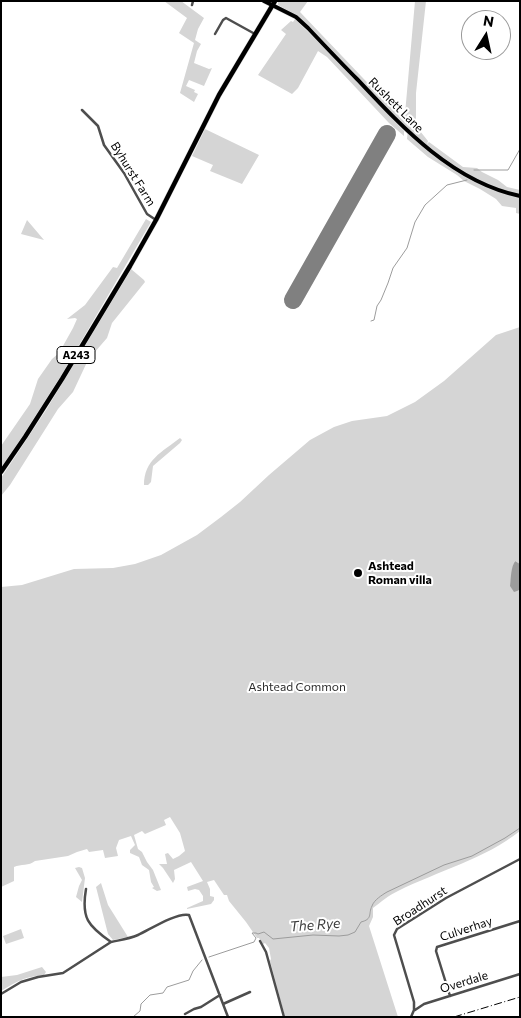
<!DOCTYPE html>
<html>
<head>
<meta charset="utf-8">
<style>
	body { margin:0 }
	#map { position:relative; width:521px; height:1018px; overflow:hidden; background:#fff; font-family:Commissioner,sans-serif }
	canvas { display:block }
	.frame { position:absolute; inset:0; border:2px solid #000; pointer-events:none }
	.north { position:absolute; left:461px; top:10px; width:50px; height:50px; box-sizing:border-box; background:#fff; border:1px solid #999; border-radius:50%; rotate:10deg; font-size:14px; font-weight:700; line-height:20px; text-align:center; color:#000 }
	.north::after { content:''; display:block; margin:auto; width:18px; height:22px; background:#000; clip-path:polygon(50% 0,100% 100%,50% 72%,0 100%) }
</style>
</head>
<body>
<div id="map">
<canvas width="521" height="1018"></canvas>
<div class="frame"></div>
<div class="north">N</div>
</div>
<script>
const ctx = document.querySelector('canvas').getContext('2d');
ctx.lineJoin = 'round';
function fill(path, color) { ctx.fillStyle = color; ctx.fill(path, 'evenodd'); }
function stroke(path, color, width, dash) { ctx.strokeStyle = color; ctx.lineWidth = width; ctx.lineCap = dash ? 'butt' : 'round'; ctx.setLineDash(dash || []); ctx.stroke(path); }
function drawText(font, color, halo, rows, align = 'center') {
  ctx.font = font + ' Commissioner,sans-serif'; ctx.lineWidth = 4; ctx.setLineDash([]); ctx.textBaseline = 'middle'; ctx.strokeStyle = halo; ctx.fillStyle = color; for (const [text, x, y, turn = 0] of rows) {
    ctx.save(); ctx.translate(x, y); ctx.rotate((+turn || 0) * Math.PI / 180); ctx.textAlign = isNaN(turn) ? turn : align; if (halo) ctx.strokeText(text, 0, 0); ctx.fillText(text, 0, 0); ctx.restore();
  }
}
const green = new Path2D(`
	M164 1H181L204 18 198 29 195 40 201 44 197 51 194 63 209 69 212 68 204 86 189 80 186 86 195 90 194 92 198 94 194 102 180 93 194 43 179 33 187 18Z
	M278 1H308L300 12 402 119 405 114 415 1H426L416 93V121L420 131 428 141 427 144 429 142 463 167 477 168 482 172 498 180 507 187 520 190V214L516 213V208L502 206 496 199 480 189 464 181 457 175 428 157 407 139 408 128 401 122V120L399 121 322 40 294 14 278 5Z
	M295 19 329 52 404 131V136L389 123 327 57 318 51 298 88 292 94 258 75 286 34 281 30 291 21 293 22Z
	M205 129 259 155 242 184 210 171 213 165 192 156Z
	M146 219 151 222 61 376 1 470V446L30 404 38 379 52 359 59 353 73 328 77 319 75 318 67 319 85 305 113 267 117 268Z
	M27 220 44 240 21 234Z
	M131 269 144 280 145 282 112 323 107 338 88 360 73 392 58 409 10 485 1 496V478L46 410Z
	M520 327V564L515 561 514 562 510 585 518 591 520 590V831C485 859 438 871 398 891 389 895 381 902 373 908V917L369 926 398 1017H285L270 961 271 959 269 948 265 943 263 944 259 938H257L246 922 229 901 227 895H224L214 880 207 882 210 889V896L214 897V900L211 904 187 909V908L203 901V896L199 890 195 889 188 891 187 887 203 881 191 862 174 870 175 879 173 883 163 868 159 864H167L165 854 168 853 173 859 179 856 185 851 180 833 170 817 164 820 166 825 145 834 142 831 134 835 138 849 142 852 147 862 153 870 161 890 157 891 152 888 154 887 151 882 149 870 142 865 139 857 130 853V850L135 845 131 836 119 840 116 848 118 856 105 858 103 850 89 852 87 849 77 852 68 856 35 861C29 866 21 864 14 867V881L1 887V587L22 585 74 569 113 568 135 564 161 555 197 535 221 517 240 502 269 475 310 440 334 427 352 421 387 416 415 402 444 381 496 335Z
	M180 438 182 440 180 443 153 466 151 482 148 485H144C144 460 162 452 180 438Z
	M79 867 82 868 85 878 82 902 76 897 79 886 82 880 75 868Z
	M101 883 108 905 128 937 113 940 108 934 96 887Z
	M21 929 24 938 6 944 3 936Z
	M42 967 46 972 44 975C24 977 18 981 1 991V977L17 975Z`);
const water = new Path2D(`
	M515 561 520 564V590L514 592 510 586C511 577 511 567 515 561Z`);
const stream = new Path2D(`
	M474 170H508L520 149
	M371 321 374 320 377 306 381 300 388 283 393 268 407 248 415 222 425 205 447 185 467 180
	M209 957 254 942 256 938 252 933H256L258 934 264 932 273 939 313 935 339 936 348 935 355 932 361 922C373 919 368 914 372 906 374 900 382 895 387 892L444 865 472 856 505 838 520 828
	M133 1017 140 1011 141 1004 150 995 163 993 167 987 189 980 193 971 202 960`);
const runway = new Path2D(`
	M293 300 387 134`);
const minor = new Path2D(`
	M192 5 193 1
	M215 34 223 20 226 18 255 34
	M82 110 98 126 104 145 124 173 147 214 156 220
	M86 889C81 918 88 926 111 942 120 940 129 939 138 935 149 930 177 912 189 915L228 1017
	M260 941 266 952 284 1017
	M1 994 21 982 38 977 63 973 111 942
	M450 996 436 951 437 947 520 921
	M223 1004 250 992
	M415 1010 424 1004 520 974
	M185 1014 194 1009 201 1007 220 995
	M411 1017 414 1010V1002L394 935 397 929 446 898 520 859`);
const major = new Path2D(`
	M264 1 296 17 308 28C324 45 341 63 358 80 403 128 453 182 520 196`);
const highway = new Path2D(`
	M1 472 25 437 62 379 130 266 156 220 219 95 275 1`);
const rail = new Path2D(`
	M454 1017 520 997`);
const markers = [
	[358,573,5,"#000"]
];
const shields = [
	[76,355,38]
];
const shieldNames = [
	["A243",76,355]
];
const streetNames = [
	["Rushett Lane",396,105,45],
	["Byhurst Farm",133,174,58],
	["Broadhurst",420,906,-33],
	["Culverhay",466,929,-18],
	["Overdale",464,982,-17]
];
const poiNames = [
	["Ashtead",368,566],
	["Roman villa",368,580]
];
const parkNames = [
	["Ashtead Common",297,687]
];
const waterNames = [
	["The Rye",315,925,-4]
];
fill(green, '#d5d5d5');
fill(water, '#9c9c9c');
stroke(stream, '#9c9c9c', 1);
stroke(runway, '#808080', 18);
stroke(major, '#dbdbdb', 5);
stroke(highway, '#dbdbdb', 5.5);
stroke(minor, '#4e4e4e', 2.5);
stroke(major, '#000', 4);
stroke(highway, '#000', 4.5);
stroke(rail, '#000', 1, [8, 2.5, 1, 2.5]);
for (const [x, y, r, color] of markers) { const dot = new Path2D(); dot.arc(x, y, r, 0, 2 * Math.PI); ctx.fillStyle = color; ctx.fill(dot); stroke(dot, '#fff', 2); }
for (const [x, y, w] of shields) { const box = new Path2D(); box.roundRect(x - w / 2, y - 8.5, w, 17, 4); ctx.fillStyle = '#fff'; ctx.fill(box); stroke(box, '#000', 1); }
drawText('bold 11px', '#000', null, shieldNames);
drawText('12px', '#000', '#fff', streetNames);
drawText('bold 12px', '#000', '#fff', poiNames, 'left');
drawText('12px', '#2c2c2c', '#fff', parkNames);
drawText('italic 14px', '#3d3d3d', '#fff', waterNames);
</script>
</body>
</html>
